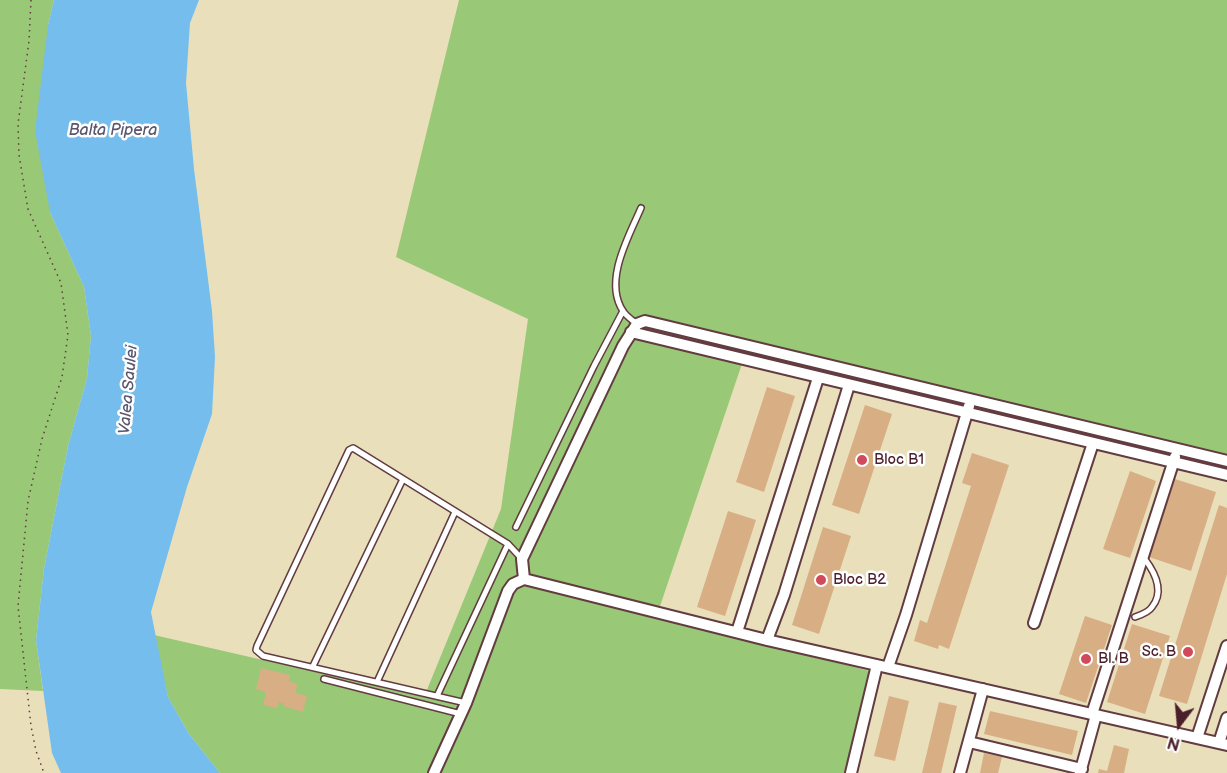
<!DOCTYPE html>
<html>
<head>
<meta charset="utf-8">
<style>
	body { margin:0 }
	#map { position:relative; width:1227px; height:773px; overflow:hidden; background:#e9dfbb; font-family:"Balsamiq Sans",sans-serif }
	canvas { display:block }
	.north { position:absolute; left:1149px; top:695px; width:60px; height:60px; -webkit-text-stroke:4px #fff; paint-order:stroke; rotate:196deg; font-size:16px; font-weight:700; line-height:24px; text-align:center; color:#4a1f2b }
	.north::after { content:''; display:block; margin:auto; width:21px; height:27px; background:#4a1f2b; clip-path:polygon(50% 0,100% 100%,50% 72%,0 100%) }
</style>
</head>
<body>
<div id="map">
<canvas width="1227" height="773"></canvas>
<div class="north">N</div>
</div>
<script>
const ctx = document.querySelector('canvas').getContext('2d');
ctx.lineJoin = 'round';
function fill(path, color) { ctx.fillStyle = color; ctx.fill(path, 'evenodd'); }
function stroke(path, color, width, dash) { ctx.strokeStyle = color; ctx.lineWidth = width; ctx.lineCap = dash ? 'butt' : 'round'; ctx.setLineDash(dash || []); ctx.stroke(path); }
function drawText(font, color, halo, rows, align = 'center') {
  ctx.font = font + ' "Balsamiq Sans",sans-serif'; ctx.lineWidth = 5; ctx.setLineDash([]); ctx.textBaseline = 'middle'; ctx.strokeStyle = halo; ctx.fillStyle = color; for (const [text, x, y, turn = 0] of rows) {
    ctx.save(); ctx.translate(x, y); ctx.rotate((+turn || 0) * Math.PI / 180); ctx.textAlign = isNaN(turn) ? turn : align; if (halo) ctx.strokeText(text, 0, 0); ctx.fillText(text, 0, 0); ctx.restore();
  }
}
const green = new Path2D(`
	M0 0H54L48 25 50 212 84 287 91 336 87 378 68 446 44 569 36 640 43 691 0 689Z
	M459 0H1227V464L748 346 657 615 869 671 845 773H220L189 734 168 697 154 635 424 697 501 509 528 319 396 257Z`);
const water = new Path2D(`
	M54 0H199L190 23 186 83 194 169 212 311 215 357 212 414 187 487 151 612 168 697 189 734 220 773H61L52 753 36 640 44 569 68 446 87 378 91 336 84 287 50 212 35 131 48 25Z`);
const building = new Path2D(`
	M767 387 795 396 764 492 736 482Z
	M865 405 892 414 859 514 832 505Z
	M972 453 1009 465 949 649 939 645 938 649 914 641 920 620 927 623 971 486 962 483Z
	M1130 471 1156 481 1130 558 1103 549Z
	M1175 479 1216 492 1191 571 1149 557Z
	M1219 505 1227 508V574L1187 704 1159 696Z
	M728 511 756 520 725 616 697 607Z
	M823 527 851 536 819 634 792 625Z
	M1085 616 1112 625 1086 703 1059 694Z
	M1132 624 1170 636 1145 714 1107 702Z
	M261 668 290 675 289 681 297 684 296 693 307 696 303 712 283 706 284 704 279 702 277 708 263 705 266 692 256 689Z
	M889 696 909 701 895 761 874 756Z
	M939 702 957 706 941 773H922Z
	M990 711 1078 731 1072 755 984 734Z
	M1114 745 1129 749 1124 773H1098L1099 769 1107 771Z
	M984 753 1002 757 998 773H980Z`);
const path = new Path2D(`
	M31 0 29 41 18 124 19 155 28 209 61 283 68 335 62 377 42 439 28 501 18 606 31 726 36 751 44 773`);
const lane = new Path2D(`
	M637 324C632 320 626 316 623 311 603 281 629 236 641 208
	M516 527 594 366 623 311
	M1135 617C1141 615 1149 612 1152 607 1165 591 1154 571 1144 558
	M313 666 403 479
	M324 679 461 714
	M377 682 455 512
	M437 696 508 544
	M466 703 263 656 256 650 257 646 349 450 353 448 508 544 522 559`);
const street = new Path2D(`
	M631 332 1227 475
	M524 579 522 559 623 346 637 324 645 321 1227 461
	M1034 623 1093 443
	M737 632 818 378
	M767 640 784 595 849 385
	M888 667 906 615 969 406
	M1092 714 1175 457
	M1197 738 1227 646
	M969 742 1082 769
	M1219 743 1227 718
	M434 773 466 703 508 591 513 584 524 579 767 640 1227 745
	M851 773 877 665
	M960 773 983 689
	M1080 773 1096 715`);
const markers = [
	[862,460,6,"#d1495b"],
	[821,580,6,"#d1495b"],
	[1188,652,6,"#d1495b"],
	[1086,659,6,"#d1495b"]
];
const poiNames = [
	["Bloc B1",874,460],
	["Bloc B2",833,580],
	["Sc. B",1176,652,"right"],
	["Bl. B",1098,659]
];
const waterNames = [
	["Balta Pipera",113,131],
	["Valea Saulei",129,390,-85]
];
fill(green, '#99c876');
fill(water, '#75bded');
fill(building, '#d8af85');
stroke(lane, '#623c41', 8);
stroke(street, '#623c41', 14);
stroke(path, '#623c41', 1.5, [1.5, 4.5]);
stroke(lane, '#fff', 5);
stroke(street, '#fff', 10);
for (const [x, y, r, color] of markers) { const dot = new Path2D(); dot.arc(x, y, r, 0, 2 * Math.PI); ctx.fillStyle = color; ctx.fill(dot); stroke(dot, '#fff', 2); }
drawText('15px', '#4a1f2b', '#fff', poiNames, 'left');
drawText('italic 16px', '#59566f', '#fff', waterNames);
</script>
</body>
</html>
